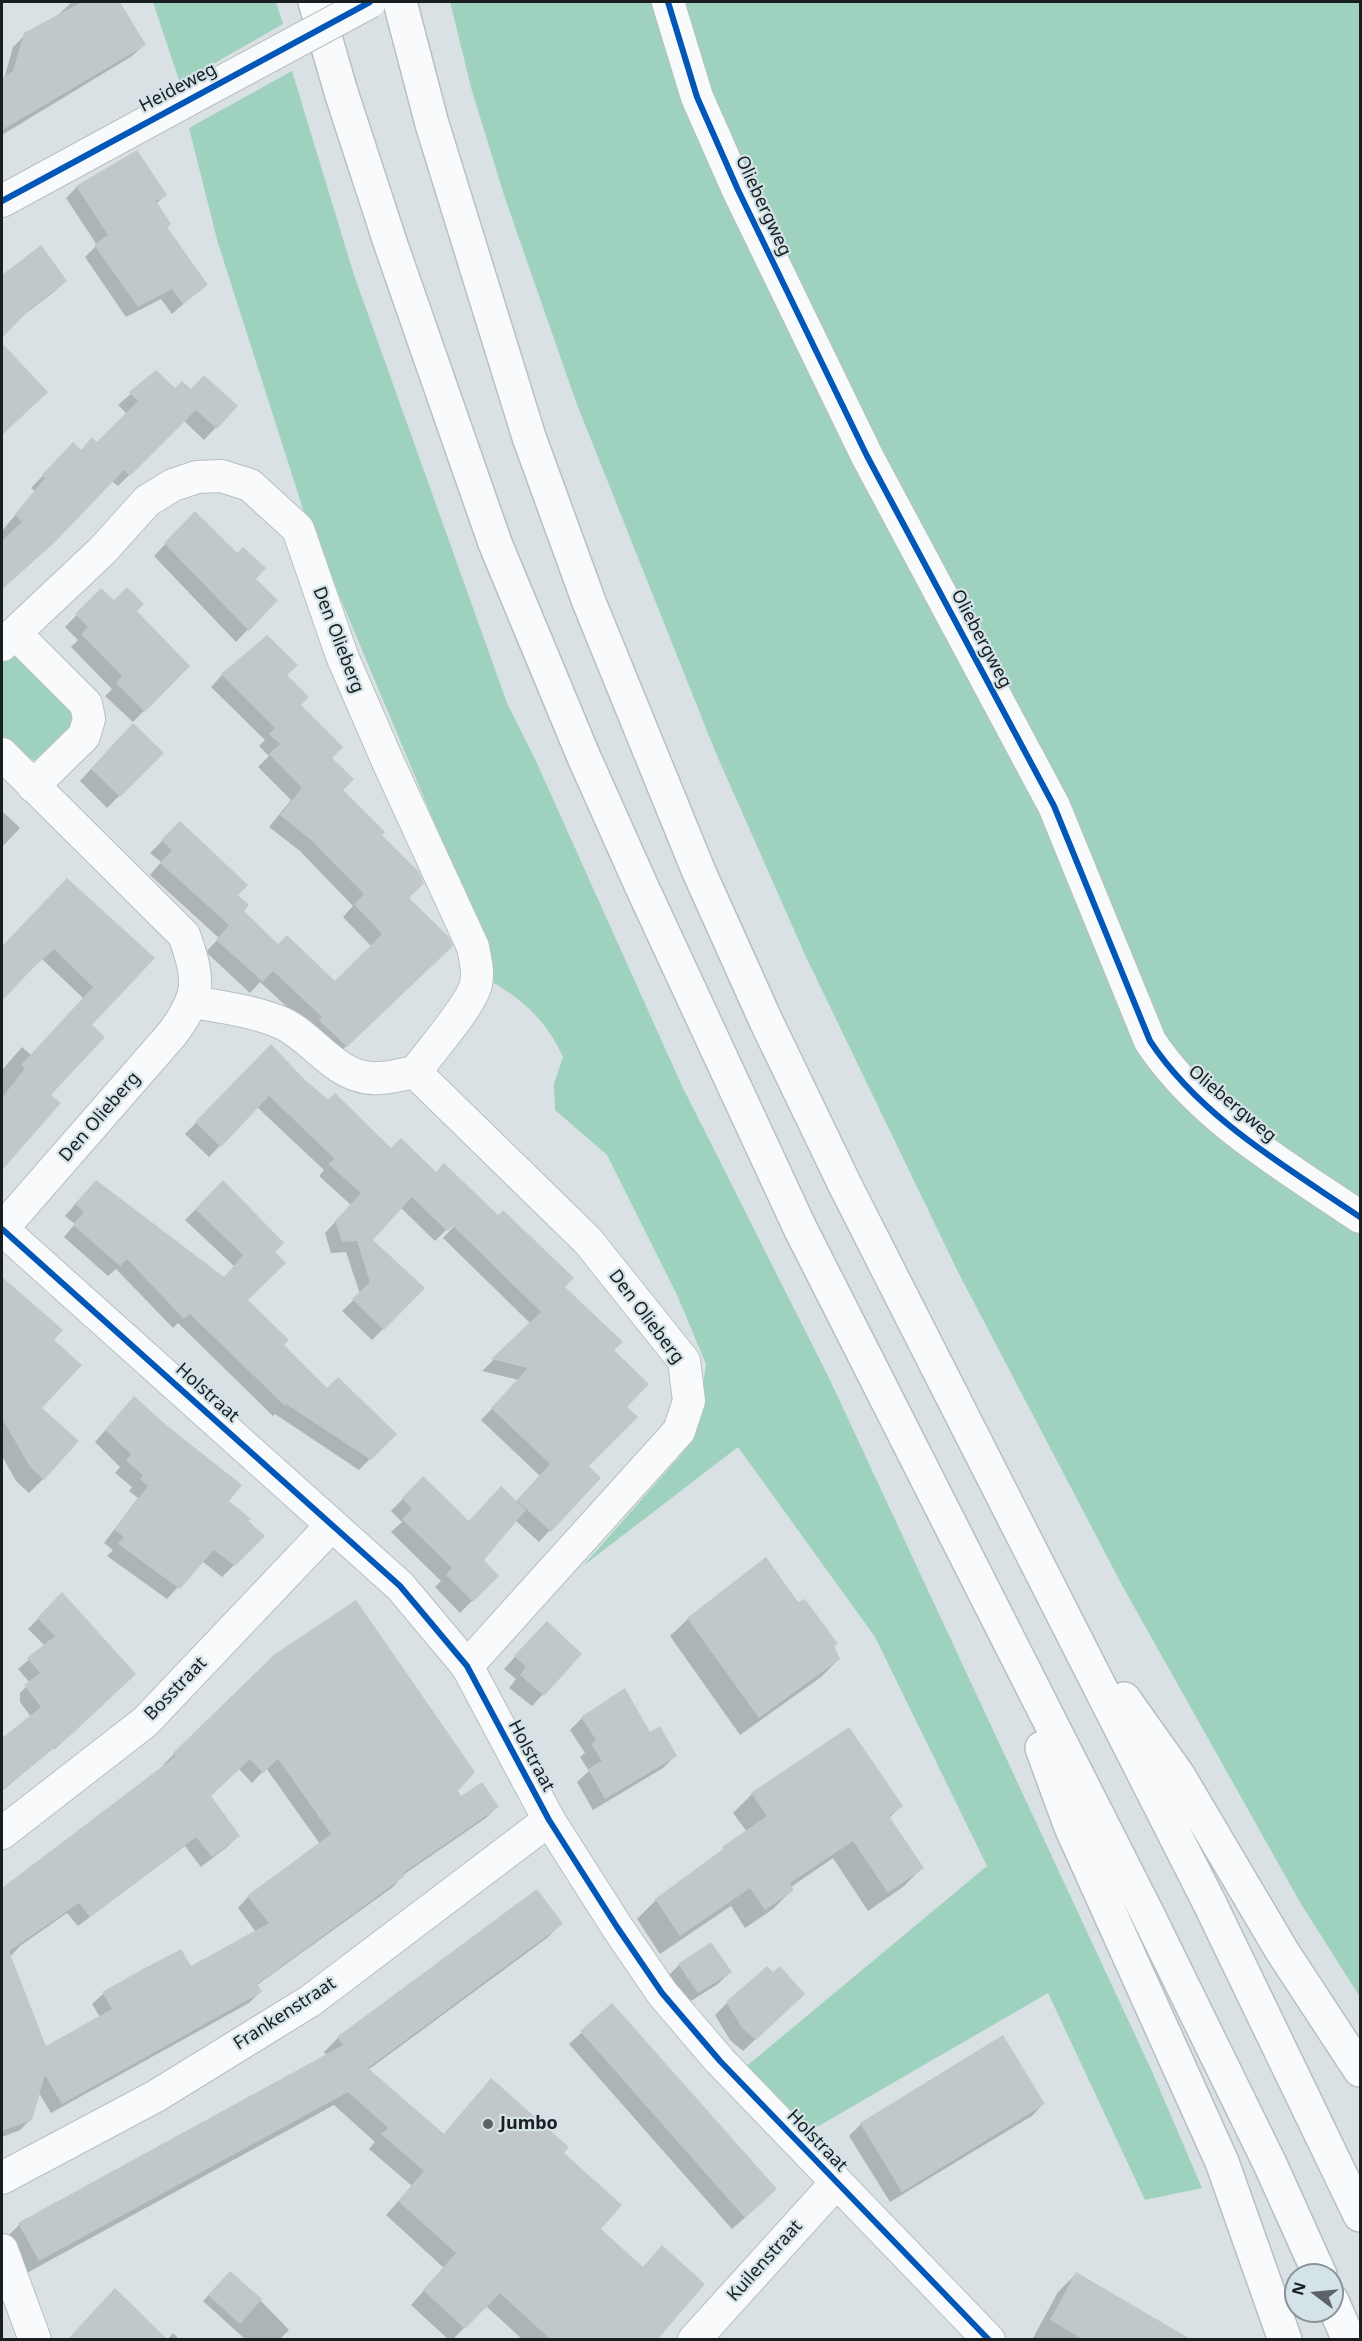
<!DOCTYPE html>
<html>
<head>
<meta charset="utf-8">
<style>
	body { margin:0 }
	#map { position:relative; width:1362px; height:2341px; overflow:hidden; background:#d9e1e4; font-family:"Noto Sans",sans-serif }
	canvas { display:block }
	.frame { position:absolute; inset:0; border:3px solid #191e20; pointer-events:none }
	.north { position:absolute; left:1284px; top:2263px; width:60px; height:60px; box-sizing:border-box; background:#d4e3e8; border:2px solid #899498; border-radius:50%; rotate:286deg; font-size:16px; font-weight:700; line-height:24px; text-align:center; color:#191e20 }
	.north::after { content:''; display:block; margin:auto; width:21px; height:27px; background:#5c6265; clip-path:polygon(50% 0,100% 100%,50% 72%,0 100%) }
</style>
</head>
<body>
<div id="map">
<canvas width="1362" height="2341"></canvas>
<div class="frame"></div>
<div class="north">N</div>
</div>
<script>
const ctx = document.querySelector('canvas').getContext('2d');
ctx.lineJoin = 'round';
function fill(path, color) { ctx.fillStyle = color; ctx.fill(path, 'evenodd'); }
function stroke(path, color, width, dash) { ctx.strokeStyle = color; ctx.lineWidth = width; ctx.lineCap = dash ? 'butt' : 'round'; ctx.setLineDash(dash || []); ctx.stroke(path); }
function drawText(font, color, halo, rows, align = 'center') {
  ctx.font = font + ' "Noto Sans",sans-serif'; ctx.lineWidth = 4.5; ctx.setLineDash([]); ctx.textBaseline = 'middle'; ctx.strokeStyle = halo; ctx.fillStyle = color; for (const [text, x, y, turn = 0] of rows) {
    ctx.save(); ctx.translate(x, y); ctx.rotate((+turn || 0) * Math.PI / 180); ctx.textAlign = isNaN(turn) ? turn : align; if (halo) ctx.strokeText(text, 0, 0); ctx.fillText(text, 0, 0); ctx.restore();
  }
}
const green = new Path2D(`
	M153 2H276L283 24 180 83Z
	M450 2H1360V1997L1301 1904 1123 1587 958 1272 806 957 715 751 576 402 505 198 472 91Z
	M292 71 354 275 507 703 535 759 682 1086 830 1380 1150 2067 1202 2188 1145 2200 1048 1993 805 2134 743 2069 987 1866 875 1637 738 1447 583 1566 680 1456 697 1429 706 1364 677 1295 607 1155 555 1110 554 1084 563 1057C548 1023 524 1000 492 982V960L303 509 218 243 189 128Z
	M16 656 75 709 79 723 38 761 21 757 2 737V660Z`);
const shadow = new Path2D(`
	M72 2H102L107 10 144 45 132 56 2 135V86L13 47 25 35 58 15Z
	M77 187 165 195 156 204 165 227 206 284 172 314 161 299 126 317 85 257 97 245 66 198Z
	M13 268 65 281 54 292 17 320 2 336V279Z
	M2 345 46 392 2 435Z
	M156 372 175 390 191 391 236 406 204 440 184 421 118 486 112 481 40 555 2 589V531L35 491 31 488 62 456 97 444 127 414 118 405Z
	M195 513 236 555 254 579 276 600 236 642 154 556Z
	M101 590 114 602 135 611 188 666 133 722 105 696 112 689 71 647 78 640 65 627Z
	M222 675 285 676 298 705 330 758 341 790 380 835 407 898 451 945 334 1058 312 1030 260 982 250 993 206 952 219 938 150 875 161 862 150 853 180 823 236 895 242 911 278 946 335 983 371 946 343 917 353 906 300 851 269 827 291 800 258 767 269 756 259 746 265 740 211 687Z
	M121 736 162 753 107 808 80 781Z
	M2 811 20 828 2 847Z
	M57 890 153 958 90 1025 49 1095 59 1103 2 1170V1070L22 1047 31 1055 84 999 42 959 2 999V949Z
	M271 1046 302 1079 391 1150 436 1174 563 1287 612 1350 625 1407 587 1466 599 1478 539 1542 515 1520 482 1560 497 1576 460 1613 435 1587 441 1581 391 1532 402 1522 391 1511 423 1478 469 1523 516 1502 540 1476 481 1420 519 1380 482 1371 531 1324 443 1238 459 1221 457 1219 435 1241 401 1208 371 1240 423 1288 372 1340 342 1311 360 1294 346 1252 331 1253 325 1233 351 1205 319 1176 324 1170 257 1107 209 1157 185 1134Z
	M223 1182 273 1252 246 1300 282 1346 327 1390 395 1434 359 1470 275 1414 273 1416 178 1323 173 1328 116 1269 108 1276 64 1237 75 1224 65 1216 85 1193 223 1279 234 1266 185 1220Z
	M2 1278 61 1331 52 1340 40 1408 43 1479 29 1493 16 1481 2 1456Z
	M123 1410 227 1501 263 1536 222 1577 202 1561 167 1599 107 1556 113 1550 104 1543 138 1498 129 1491 132 1487 115 1473 120 1467 95 1442Z
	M62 1594 124 1684 55 1749 20 1702V1693L30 1683 18 1669 45 1646 28 1629Z
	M798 1604 833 1647 839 1659 821 1677 740 1735 670 1636 688 1619Z
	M535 1635 543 1694 532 1706 509 1688 516 1679 504 1669Z
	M276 1655 456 1791 461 1798 497 1807 486 1818 403 1875 393 1887 257 1985 260 1992 249 2003 51 2113 39 2093 31 2119 20 2130 2 2137V1915L5 1913 2 1908V1891L165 1766 163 1765 174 1754ZM238 1768 252 1783 266 1768 320 1844 248 1897 238 1908 256 1932 191 1968 144 1970 103 1994 92 2004 100 2017 45 2048 10 1957 20 1946 67 1913 78 1926 185 1846 201 1867 227 1847 238 1836 209 1796Z
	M582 1718 650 1734 675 1756 663 1768 593 1810 577 1782 589 1771 580 1757 585 1753 570 1730Z
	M15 1729 50 1751 2 1791V1740Z
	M752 1794 901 1806 889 1818 922 1868 903 1887 868 1911 833 1858 791 1887 792 1890 773 1909 745 1928 731 1906 660 1954 637 1919 656 1900 747 1832 733 1813Z
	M561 1924 547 1938 368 2070 443 2135 478 2094 562 2153 599 2230 642 2268 662 2247 655 2340H523L486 2306 452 2340H449L411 2305 444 2268 386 2215 412 2186 369 2149 375 2142 334 2105 25 2274 6 2238 19 2225 327 2056 324 2052 338 2038Z
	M679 1965 730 1972 718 1984 686 2004 667 1977Z
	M727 2003 791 2006 743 2051 730 2040 715 2015Z
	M612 2005 764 2201 732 2229 569 2044Z
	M1043 2104 1032 2116 890 2202 849 2136 861 2124Z
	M230 2273 263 2303 289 2330 279 2340H246L203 2301Z
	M1076 2274 1181 2340 1033 2338 1058 2292Z
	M173 2333 180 2340H167Z`);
const building = new Path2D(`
	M82 2H120L146 45 2 130V78L13 71 24 33Z
	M137 150 167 195 156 201 171 224 167 227 208 285 183 304 172 289 138 307 94 245 108 235 76 186Z
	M41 245 67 281 29 310 2 338V275Z
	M2 343 48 392 2 435Z
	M156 370 175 388 182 381 191 389 204 375 238 406 217 429 196 410 130 476 124 470 54 543 2 589V541L22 522 15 514 45 478 42 475 73 442 81 450 92 437 97 442 138 401 129 392Z
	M195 511 237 553 243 547 266 568 256 579 278 600 249 631 164 543Z
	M127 587 144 604 137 611 190 666 145 712 116 683 122 676 81 634 88 627 75 614 101 588 114 600Z
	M267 635 298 665 287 675 309 697 301 705 343 747 332 758 354 779 343 790 385 832 382 835 419 872 424 883 409 898 449 937 453 946 347 1047 319 1020 322 1017 273 971 263 982 216 940 229 925 160 863 172 850 161 840 180 821 248 885 238 895 249 905 244 911 278 944 287 935 335 981 382 934 354 904 364 894 311 840 280 815 302 788 269 754 280 744 269 734 275 728 221 674Z
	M133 723 164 753 120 797 91 769Z
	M67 878 155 958 92 1025 105 1037 51 1095 61 1103 2 1170V1098L25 1068 21 1065 93 987 54 949 34 967 2 1001V946Z
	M271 1044 303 1078 328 1100 335 1093 391 1148 401 1138 436 1172 444 1163 498 1215 503 1210 574 1278 565 1287 623 1342 614 1350 649 1384 627 1407 638 1417 589 1466 601 1478 551 1532 517 1500 550 1464 491 1408 528 1368 491 1359 541 1312 453 1226 447 1231 412 1197 373 1240 425 1288 384 1330 352 1299 370 1282 357 1241 342 1242 335 1221 361 1193 328 1164 335 1159 269 1096 221 1147 195 1122Z
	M96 1180 224 1277 243 1255 195 1209 223 1180 284 1243 275 1252 286 1263 248 1300 289 1340 284 1345 327 1388 338 1377 397 1434 371 1460 286 1404 285 1406 190 1314 184 1319 127 1259 120 1266 73 1225 84 1212 75 1204Z
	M2 1277 63 1330 54 1340 82 1365 42 1408 79 1441 44 1480 30 1467 2 1418Z
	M134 1396 166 1425 242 1485 229 1501 251 1519 248 1521 265 1536 235 1566 214 1550 180 1589 118 1544 124 1537 114 1530 148 1486 140 1479 143 1475 126 1461 131 1454 105 1430Z
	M423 1476 469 1521 501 1486 526 1510 484 1560 499 1576 473 1602 446 1575 452 1568 402 1519 412 1509 402 1498Z
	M766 1557 798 1602 805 1599 838 1644 834 1646 840 1659 759 1718 687 1618Z
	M62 1592 136 1674 72 1734 2 1790V1738L41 1707 24 1685 40 1673 27 1658 55 1636 37 1618Z
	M356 1600 475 1772 458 1791 461 1796 482 1782 499 1807 403 1873 405 1876 257 1984 262 1992 62 2104 45 2075 32 2120 2 2131V1888L176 1756 173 1753 275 1654ZM250 1759 263 1773 278 1759 331 1834 247 1896 269 1923 191 1966 181 1949 143 1969 102 1992 112 2009 46 2046 9 1951 79 1903 90 1917 196 1837 212 1857 240 1836 211 1796Z
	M547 1621 582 1654 544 1696 520 1675 526 1667 514 1656Z
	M625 1688 650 1732 660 1726 677 1756 605 1799 588 1769 602 1761 591 1744 596 1740 581 1717Z
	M849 1727 903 1806 889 1816 924 1868 888 1893 853 1841 790 1883 794 1890 765 1910 750 1888 680 1936 655 1899 723 1849 722 1847 767 1816 751 1793Z
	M537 1889 563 1924 368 2068 444 2134 491 2078 569 2147 564 2153 622 2205 601 2229 643 2267 662 2245 705 2284 657 2340H551L500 2293 465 2329 423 2290 456 2253 398 2201 424 2171 381 2134 388 2128 348 2092 39 2261 18 2223 343 2045 337 2037Z
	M711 1942 732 1972 698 1993 678 1964Z
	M767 1966 773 1972 780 1966 805 1994 756 2040 742 2028 726 2002Z
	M612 2003 777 2189 745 2218 580 2031Z
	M1003 2035 1045 2104 902 2192 860 2123Z
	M230 2271 262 2299 240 2324 208 2295Z
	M1076 2272 1192 2340H1084L1050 2320Z
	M115 2288 168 2340H67Z`);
const minor = new Path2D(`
	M668 2 697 97 738 190 867 456 1054 806 1150 1041C1201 1118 1285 1166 1360 1217
	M2 201 186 101
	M15 633 86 704 89 719 84 736 33 786
	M2 645 102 551 147 501 173 485 197 477 221 476 250 485 298 529 342 656 388 762 473 947C475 959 479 971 476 984 472 1004 429 1053 415 1072 403 1074 391 1078 379 1078 337 1081 316 1039 282 1023 254 1011 222 1007 193 1002
	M2 754 184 935C200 980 201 995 172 1034L2 1229
	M415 1072 588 1241 684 1361 689 1401 679 1431 467 1666
	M2 1229 400 1586 467 1666 549 1820 617 1927 662 1993 720 2061 989 2340
	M2 1833 145 1722 332 1525
	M2 2178 156 2096 310 2001 549 1820
	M2 2250 35 2340
	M694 2340 836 2183`);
const motorway = new Path2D(`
	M315 2 341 92 391 245 495 543 583 755 641 885 800 1228 1147 1913 1270 2164 1320 2275
	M400 2 432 124 529 437 589 602 699 872 766 1021 845 1185 1210 1904 1360 2215
	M1124 1699 1178 1775 1282 1951 1360 2070
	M1042 1748 1071 1827 1222 2162 1285 2340
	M1332 2301 1349 2340`);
const minorBridge = new Path2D(`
	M186 101 370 2`);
const cycleway = new Path2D(`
	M668 2 697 97 738 190 867 456 1054 806 1150 1041C1201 1118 1285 1166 1360 1217
	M2 201 370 2
	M2 1229 400 1586 467 1666 549 1820 617 1927 662 1993 720 2061 989 2340`);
const markers = [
	[488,2124,6,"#5c6265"]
];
const streetNames = [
	["Heideweg",178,88,-28],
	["Oliebergweg",763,206,65],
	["Oliebergweg",981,639,62],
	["Den Olieberg",338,640,69],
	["Oliebergweg",1232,1104,40],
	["Den Olieberg",100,1117,-49],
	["Den Olieberg",646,1317,53],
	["Holstraat",207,1393,42],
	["Bosstraat",176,1689,-46],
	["Holstraat",531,1756,62],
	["Frankenstraat",285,2014,-33],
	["Holstraat",817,2141,46],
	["Kuilenstraat",765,2261,-48]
];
const poiNames = [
	["Jumbo",500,2124]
];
fill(green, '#9fd2be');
fill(shadow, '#0003');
fill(building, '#c1c8c9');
stroke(minor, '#b8bfc1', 34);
stroke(motorway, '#b8bfc1', 36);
stroke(minor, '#f9fafb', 32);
stroke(motorway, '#f9fafb', 33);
stroke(minorBridge, '#b8bfc1', 34, []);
stroke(minorBridge, '#f9fafb', 32);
stroke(cycleway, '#0057b8', 6);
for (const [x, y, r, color] of markers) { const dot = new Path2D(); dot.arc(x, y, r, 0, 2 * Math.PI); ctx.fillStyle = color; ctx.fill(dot); stroke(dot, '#d4e3e8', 2); }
drawText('18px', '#191e20', '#d4e3e8', streetNames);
drawText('bold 18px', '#191e20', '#d4e3e8', poiNames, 'left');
</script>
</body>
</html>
